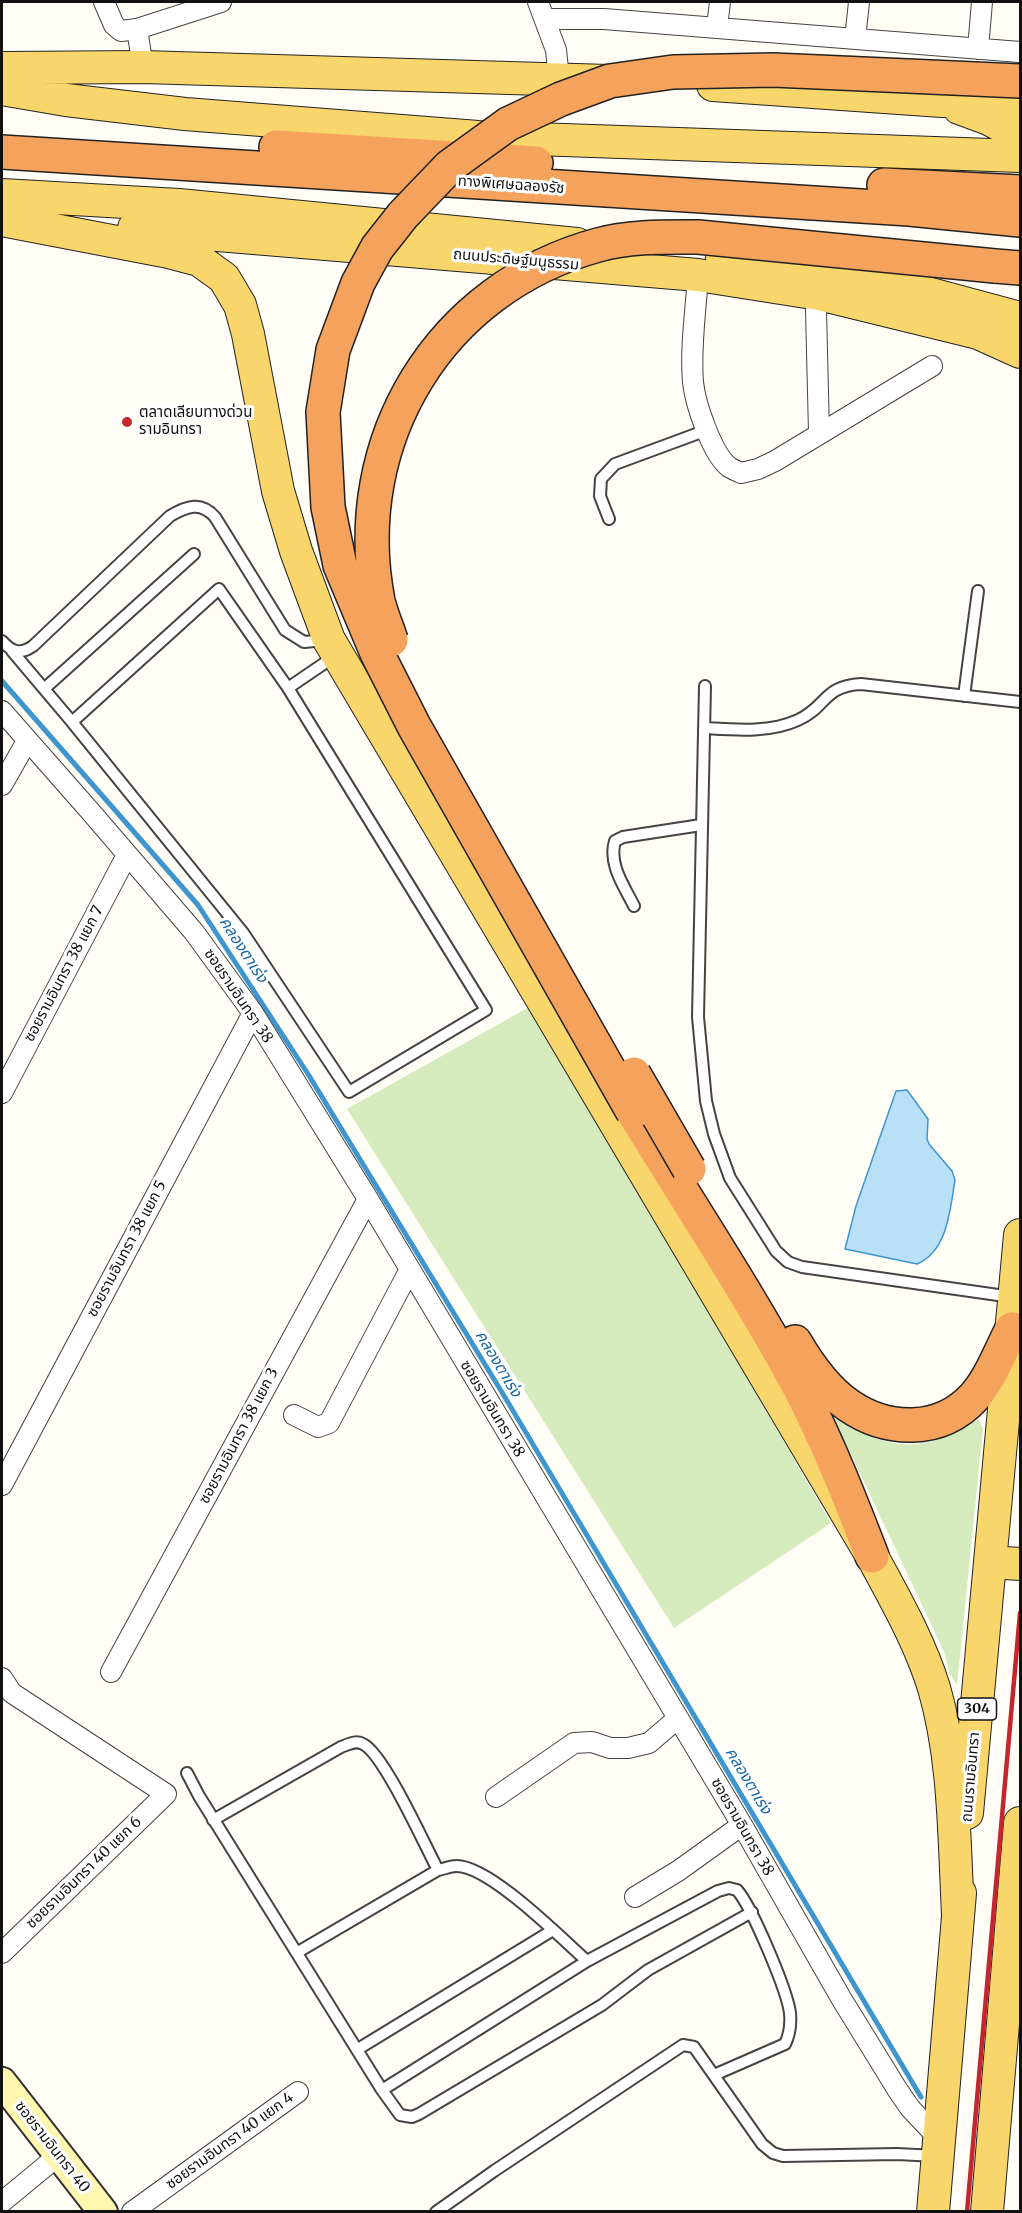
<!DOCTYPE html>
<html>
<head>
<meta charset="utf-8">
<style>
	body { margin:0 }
	#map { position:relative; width:1022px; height:2213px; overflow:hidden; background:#fffdf5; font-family:Merriweather,serif }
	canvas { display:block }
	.frame { position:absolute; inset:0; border:3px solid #111; pointer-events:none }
</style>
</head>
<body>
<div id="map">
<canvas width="1022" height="2213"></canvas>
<div class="frame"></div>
</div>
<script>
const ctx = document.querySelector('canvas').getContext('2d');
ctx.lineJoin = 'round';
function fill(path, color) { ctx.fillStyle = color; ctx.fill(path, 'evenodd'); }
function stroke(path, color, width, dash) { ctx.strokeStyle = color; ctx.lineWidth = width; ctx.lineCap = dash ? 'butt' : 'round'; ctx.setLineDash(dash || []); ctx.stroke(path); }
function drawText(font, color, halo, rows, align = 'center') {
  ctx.font = font + ' Merriweather,"Noto Sans Thai",serif'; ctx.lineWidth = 6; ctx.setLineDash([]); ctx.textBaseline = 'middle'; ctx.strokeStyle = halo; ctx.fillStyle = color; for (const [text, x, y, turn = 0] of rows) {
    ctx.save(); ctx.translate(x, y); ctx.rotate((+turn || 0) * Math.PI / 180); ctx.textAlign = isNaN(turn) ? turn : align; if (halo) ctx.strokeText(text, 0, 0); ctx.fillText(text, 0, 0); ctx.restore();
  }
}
const green = new Path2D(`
	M531 1006 831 1523 674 1628 347 1109Z
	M834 1418C890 1451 923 1455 979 1419L983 1429 957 1685 949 1673 945 1654Z`);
const water = new Path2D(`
	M907 1090 928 1119 927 1139 929 1144 952 1171 955 1180C950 1209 948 1251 917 1264L845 1249 856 1206 896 1091Z`);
const stream = new Path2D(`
	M2 681 198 905 308 1074 503 1394 921 2097`);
const lane = new Path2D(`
	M609 519 600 496 601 479 615 464 707 430
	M219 589 288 688 486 1010 349 1092 244 934 72 722Z
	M2 641C12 652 20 655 33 646L170 516C187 506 201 501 215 517L285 630 304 642 326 640
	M12 651 72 722
	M705 686 698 1017 706 1101 714 1134 730 1178 776 1251 788 1262 802 1267 1012 1297
	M288 688 335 656
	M44 689 194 554
	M964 696 978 591
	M705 728C736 730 770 733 798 720 827 707 823 686 861 684L1020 702
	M634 906C624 886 608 864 615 841L623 837 701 825
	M187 1773 199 1796 382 2090 400 2115 412 2117 419 2114 602 2005 648 1970 752 1912
	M213 1820 341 1747C349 1744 356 1740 363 1744 384 1754 425 1846 438 1870
	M298 1952 438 1870C444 1869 451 1866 456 1866 489 1865 562 1939 587 1961
	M358 2049 553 1930
	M382 2090 587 1961 718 1891 729 1888 737 1890C752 1907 787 1990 790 2013 791 2024 790 2034 785 2044L714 2075
	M436 2212 494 2171 683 2045 694 2047 762 2144 773 2153 783 2156 897 2154 936 2156`);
const street = new Path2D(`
	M104 2 114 25 121 31 137 29
	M538 2 556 50 559 79
	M546 19H604L1020 52
	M717 27 720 2
	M855 39 859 2
	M978 49 982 2
	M143 67 137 29 221 2
	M698 275C696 310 690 347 693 382 695 403 712 454 729 467 732 469 737 471 741 473L758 469 775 461 932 366
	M819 433 816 310 819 294
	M2 711 90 811 194 932 253 1013 368 1199 742 1825 841 1998 897 2089 910 2108 939 2139
	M2 785 27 741
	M2 1093 127 855
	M294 1415 318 1427 329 1423 409 1271
	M2 1485 253 1013
	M111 1672 368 1199
	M2 1678 12 1693 166 1794 2 1953
	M496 1797 574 1743 592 1742 610 1748H628L649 1743 677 1719
	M635 1897 678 1871 742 1825
	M2 2202 59 2155
	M132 2212 298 2092`);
const secondary = new Path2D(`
	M2 2082 103 2212`);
const primary = new Path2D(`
	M2 68 143 67 609 81
	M713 85 942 101 1020 103
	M2 89 66 100 185 114 478 137 1020 156
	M959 108 989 119 1020 136
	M2 195 179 205 577 244
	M2 220 169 252 199 260 224 278 240 305 248 334 278 491 296 551 329 640 872 1556C895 1599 920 1642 934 1688 955 1760 954 1839 958 1914
	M134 228 698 275 819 294 978 333 1020 352
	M722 258 786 264 860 275 1020 318
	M991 1562 1020 1564
	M967 1813 1020 1235
	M933 2212 960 1893
	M987 2212 1020 1823`);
const highway = new Path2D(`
	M276 147 536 163
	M2 152 909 209 1020 220
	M884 185 1020 192
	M995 266 1020 268
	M633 1112C689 1204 749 1294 800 1389 828 1443 850 1499 872 1556
	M795 1342C809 1366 825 1389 848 1405 887 1432 940 1434 974 1397 991 1378 1000 1352 1012 1329`);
const rail = new Path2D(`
	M967 2212 1020 1613`);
const highwayBridge = new Path2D(`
	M391 640C387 627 381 614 378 601 347 440 440 288 598 245 630 236 665 237 698 237L995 266
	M634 1074 689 1169
	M633 1112 414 726 377 653 340 565 328 507 323 412 333 350 358 283 377 248 403 215 450 166 508 124 561 99 610 81 673 72 773 70 1020 81`);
const markers = [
	[127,422,6,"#c4262e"]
];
const shields = [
	[977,1709,39]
];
const shieldNames = [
	["304",977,1709]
];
const streetNames = [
	["ทางพิเศษฉลองรัช",511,185,4],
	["ถนนประดิษฐ์มนูธรรม",516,260,5],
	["ซอยรามอินทรา 38 แยก 7",64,974,-62],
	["ซอยรามอินทรา 38",238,996,56],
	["ซอยรามอินทรา 38 แยก 5",127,1249,-62],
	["ซอยรามอินทรา 38",492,1409,59],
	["ซอยรามอินทรา 38 แยก 3",239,1436,-62],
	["ถนนรามอินทรา",971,1777,-85],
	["ซอยรามอินทรา 38",742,1827,60],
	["ซอยรามอินทรา 40 แยก 6",84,1873,-44],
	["ซอยรามอินทรา 40 แยก 4",230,2141,-36],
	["ซอยรามอินทรา 40",52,2147,52]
];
const poiNames = [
	["ตลาดเลียบทางด่วน",139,413],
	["รามอินทรา",139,430]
];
const waterNames = [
	["คลองตาเร่ง",243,950,57],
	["คลองตาเร่ง",498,1364,59],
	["คลองตาเร่ง",748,1781,59]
];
fill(green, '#d5ebbd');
fill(water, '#b9e0f7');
stroke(water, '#3f96cf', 1.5);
stroke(stream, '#3f96cf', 5);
stroke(lane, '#444', 14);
stroke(street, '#444', 22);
stroke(secondary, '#333', 32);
stroke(primary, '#222', 34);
stroke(highway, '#222', 36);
stroke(lane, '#fff', 10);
stroke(street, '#fff', 20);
stroke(secondary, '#fff6b0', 28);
stroke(primary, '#f9d66b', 32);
stroke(highway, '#f5a25d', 33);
stroke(rail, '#c4262e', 4.5);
stroke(highwayBridge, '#222', 36, []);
stroke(highwayBridge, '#f5a25d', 33);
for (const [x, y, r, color] of markers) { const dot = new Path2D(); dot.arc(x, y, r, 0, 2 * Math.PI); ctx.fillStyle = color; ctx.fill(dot); stroke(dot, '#fff', 2); }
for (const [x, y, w] of shields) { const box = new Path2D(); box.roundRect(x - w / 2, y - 11, w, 22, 4.5); ctx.fillStyle = '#fff'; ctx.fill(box); stroke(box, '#111', 1.5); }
drawText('bold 14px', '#111', null, shieldNames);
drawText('15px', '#111', '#fff', streetNames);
drawText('15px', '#111', '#fff', poiNames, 'left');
drawText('italic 16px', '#1768a6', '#fff', waterNames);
</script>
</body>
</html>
